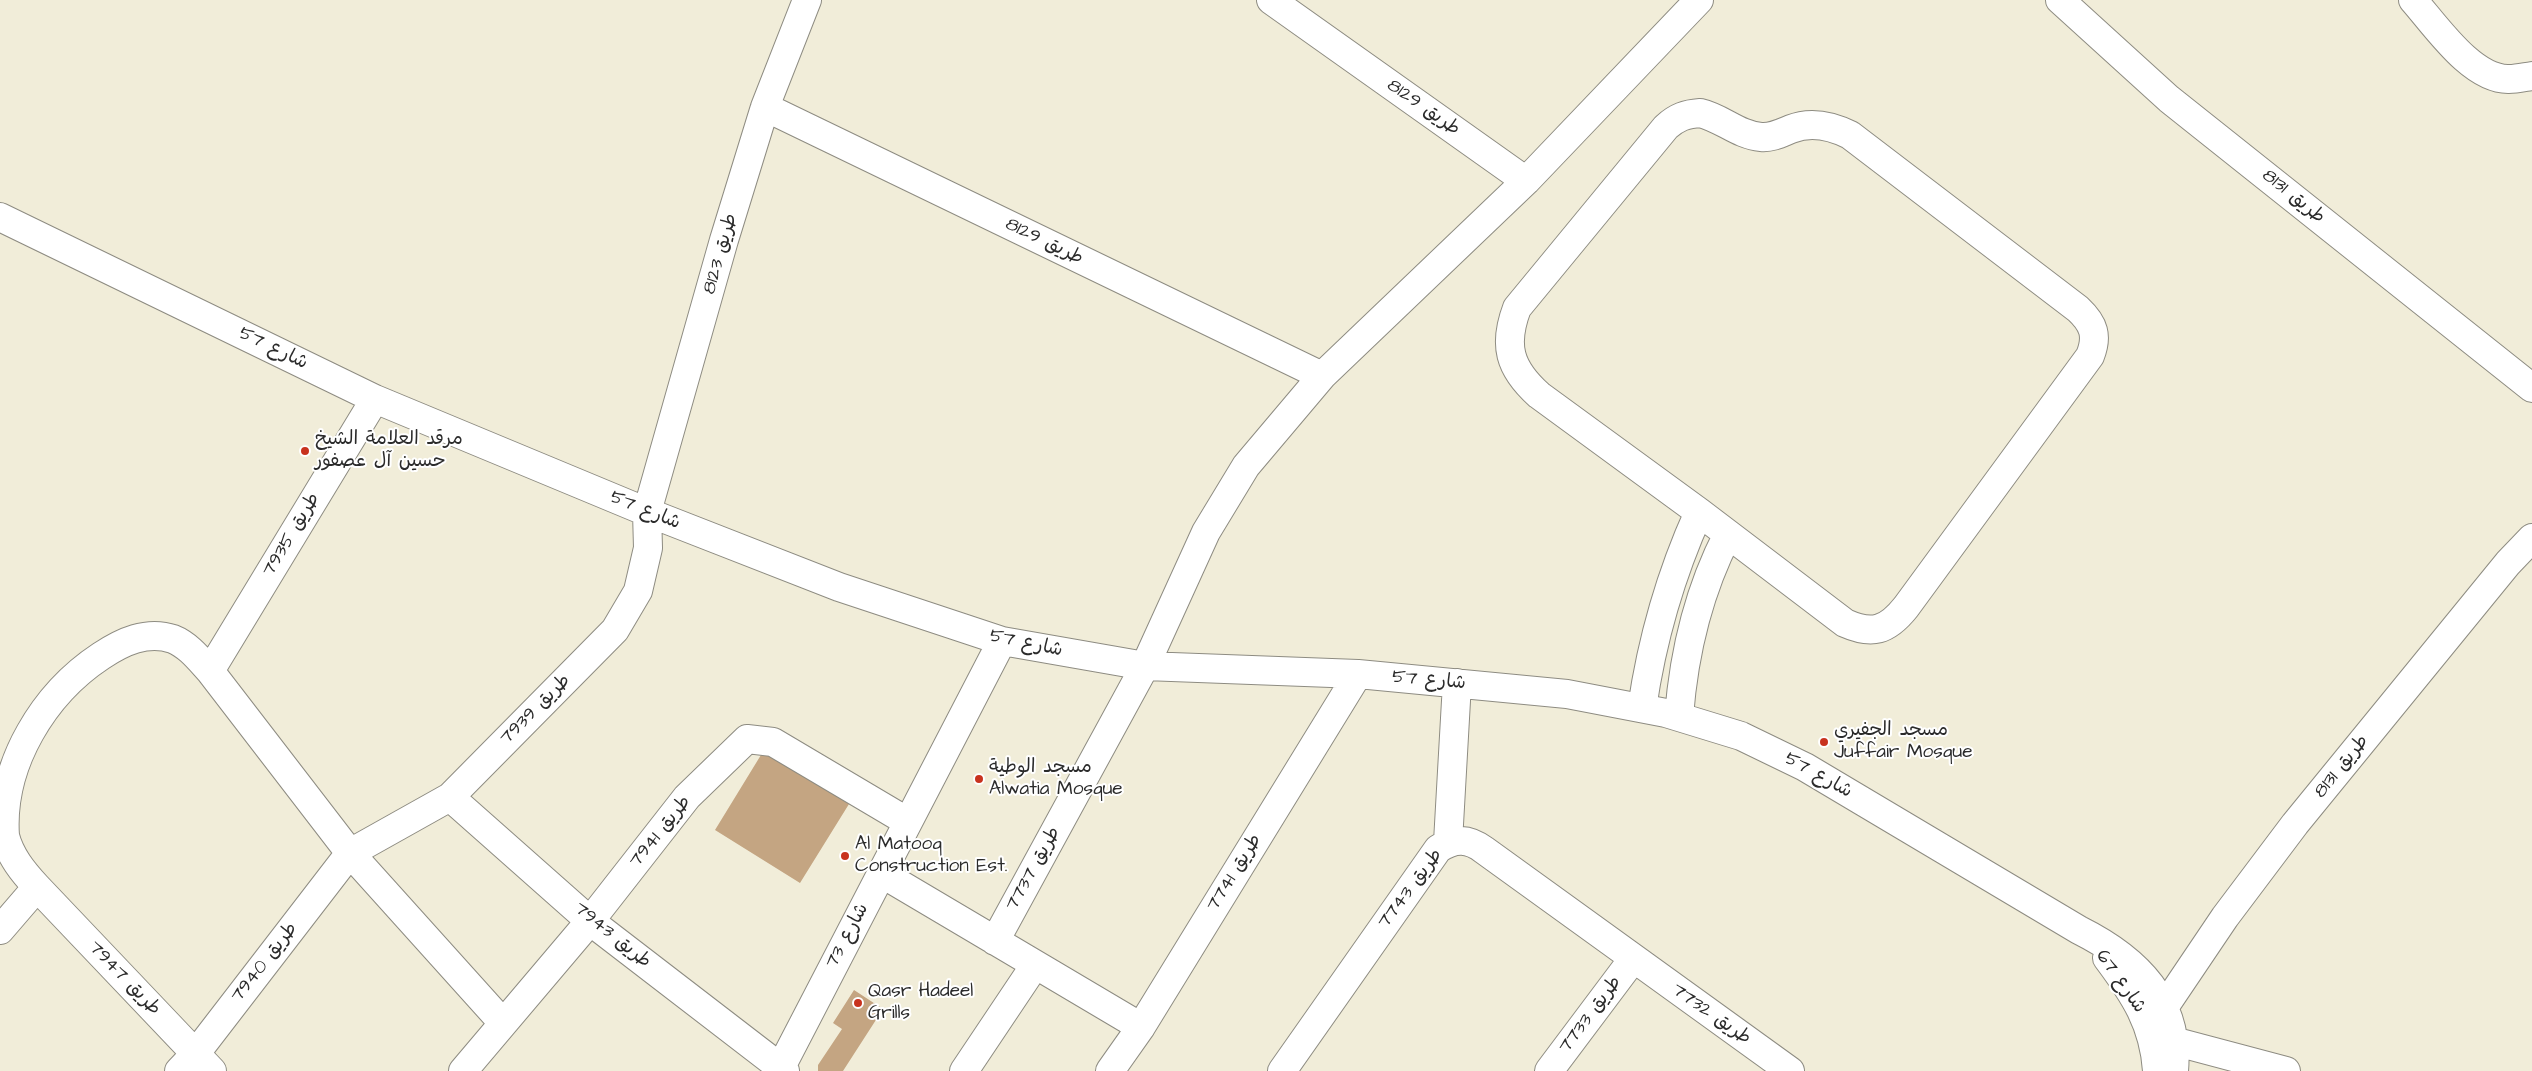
<!DOCTYPE html>
<html>
<head>
<meta charset="utf-8">
<style>
	body { margin:0 }
	canvas { display:block; background:#f1edd9 }
</style>
</head>
<body>
<canvas width="2532" height="1071"></canvas>
<script>
const ctx = document.querySelector('canvas').getContext('2d');
ctx.lineJoin = 'round';
function fill(path, color) { ctx.fillStyle = color; ctx.fill(path, 'evenodd'); }
function stroke(path, color, width, dash) { ctx.strokeStyle = color; ctx.lineWidth = width; ctx.lineCap = dash ? 'butt' : 'round'; ctx.setLineDash(dash || []); ctx.stroke(path); }
function drawText(font, color, halo, rows, align = 'center') {
  ctx.font = font + ' "Architects Daughter","Playpen Sans Arabic",sans-serif'; ctx.lineWidth = 4; ctx.setLineDash([]); ctx.textBaseline = 'middle'; ctx.strokeStyle = halo; ctx.fillStyle = color; for (const [text, x, y, turn = 0] of rows) {
    ctx.save(); ctx.translate(x, y); ctx.rotate((+turn || 0) * Math.PI / 180); ctx.textAlign = isNaN(turn) ? turn : align; if (halo) ctx.strokeText(text, 0, 0); ctx.fillText(text, 0, 0); ctx.restore();
  }
}
const building = new Path2D(`
	M764 750 849 804 800 883 715 830Z
	M854 990 883 1009 843 1071H818V1065L842 1029 833 1023Z`);
const minor = new Path2D(`
	M1271 0 1526 181
	M2060 0 2169 99 2532 388
	M2413 0C2436 26 2472 80 2509 79 2516 79 2525 77 2532 76
	M765 107 1322 376
	M1700 113C1722 118 1738 135 1761 137 1772 138 1781 133 1791 129 1811 121 1832 126 1850 135L2078 309C2094 324 2098 336 2090 356L1906 607C1887 631 1872 635 1845 623L1699 512 1539 395C1509 368 1503 345 1517 308L1666 127C1677 117 1686 114 1700 113Z
	M0 217 375 399 647 512 839 587 1002 641 1145 666 1358 674 1567 694 1666 713 1741 736 1805 767 2079 930C2137 959 2180 1001 2174 1071
	M210 671 375 399
	M1642 708C1652 639 1670 576 1699 512
	M1679 716C1684 651 1698 592 1728 534
	M450 797 590 921 785 1071
	M1448 842 1457 683
	M881 873 1141 1027
	M0 930 37 887
	M995 941 1145 666 1206 532 1246 466 1322 376 1526 181 1699 0
	M2107 958C2134 994 2154 1024 2157 1071
	M2165 1006 2225 917 2295 824 2508 563 2532 538
	M2173 1041 2286 1071
	M179 1071 196 1053 350 853 450 797 615 630 638 591 648 548 647 512 724 240 765 107 807 0
	M212 1071 37 887C23 872 10 856 5 836 0 763 45 693 101 656 122 642 147 630 173 639 188 645 199 659 210 671L350 853 503 1023
	M463 1071 590 921 687 797 747 739 773 742 908 822
	M779 1071 1002 641
	M964 1071 1035 965
	M1110 1071 1141 1027 1358 674
	M1282 1071 1438 849C1455 838 1468 838 1484 850L1790 1071
	M1549 1071 1633 959`);
const markers = [
	[305,451,5,"#c8321e"],
	[1824,742,5,"#c8321e"],
	[979,779,5,"#c8321e"],
	[845,856,5,"#c8321e"],
	[858,1003,5,"#c8321e"]
];
const streetNames = [
	["طريق 8129",1423,108,35],
	["طريق 8131",2293,197,39],
	["طريق 8129",1044,242,26],
	["طريق 8123",721,254,-74],
	["شارع 57",273,349,26],
	["شارع 57",645,511,22],
	["طريق 7935",292,535,-59],
	["شارع 57",1026,644,12],
	["شارع 57",1429,681,5],
	["طريق 7939",536,710,-45],
	["طريق 8131",2342,767,-51],
	["شارع 57",1818,776,29],
	["طريق 7941",661,832,-51],
	["طريق 7737",1034,869,-61],
	["طريق 7741",1235,873,-58],
	["طريق 7743",1411,889,-53],
	["طريق 7943",612,936,39],
	["شارع 73",848,936,-62],
	["طريق 7940",265,963,-52],
	["طريق 7947",124,979,46],
	["شارع 67",2120,982,55],
	["طريق 7733",1591,1015,-53],
	["طريق 7732",1711,1015,35]
];
const poiNames = [
	["مرقد العلامة الشيخ",315,440],
	["حسين آل عصفور",315,462],
	["مسجد الجفيري",1834,731],
	["Juffair Mosque",1834,753],
	["مسجد الوطية",989,768],
	["Alwatia Mosque",989,790],
	["Al Matooq",855,845],
	["Construction Est.",855,867],
	["Qasr Hadeel",868,992],
	["Grills",868,1014]
];
fill(building, '#c4a582');
stroke(minor, '#8e8c82', 30);
stroke(minor, '#fff', 28);
for (const [x, y, r, color] of markers) { const dot = new Path2D(); dot.arc(x, y, r, 0, 2 * Math.PI); ctx.fillStyle = color; ctx.fill(dot); stroke(dot, '#fff', 2); }
drawText('19px', '#2b2b2b', '#fff', streetNames);
drawText('19px', '#2b2b2b', '#fff', poiNames, 'left');
</script>
</body>
</html>
